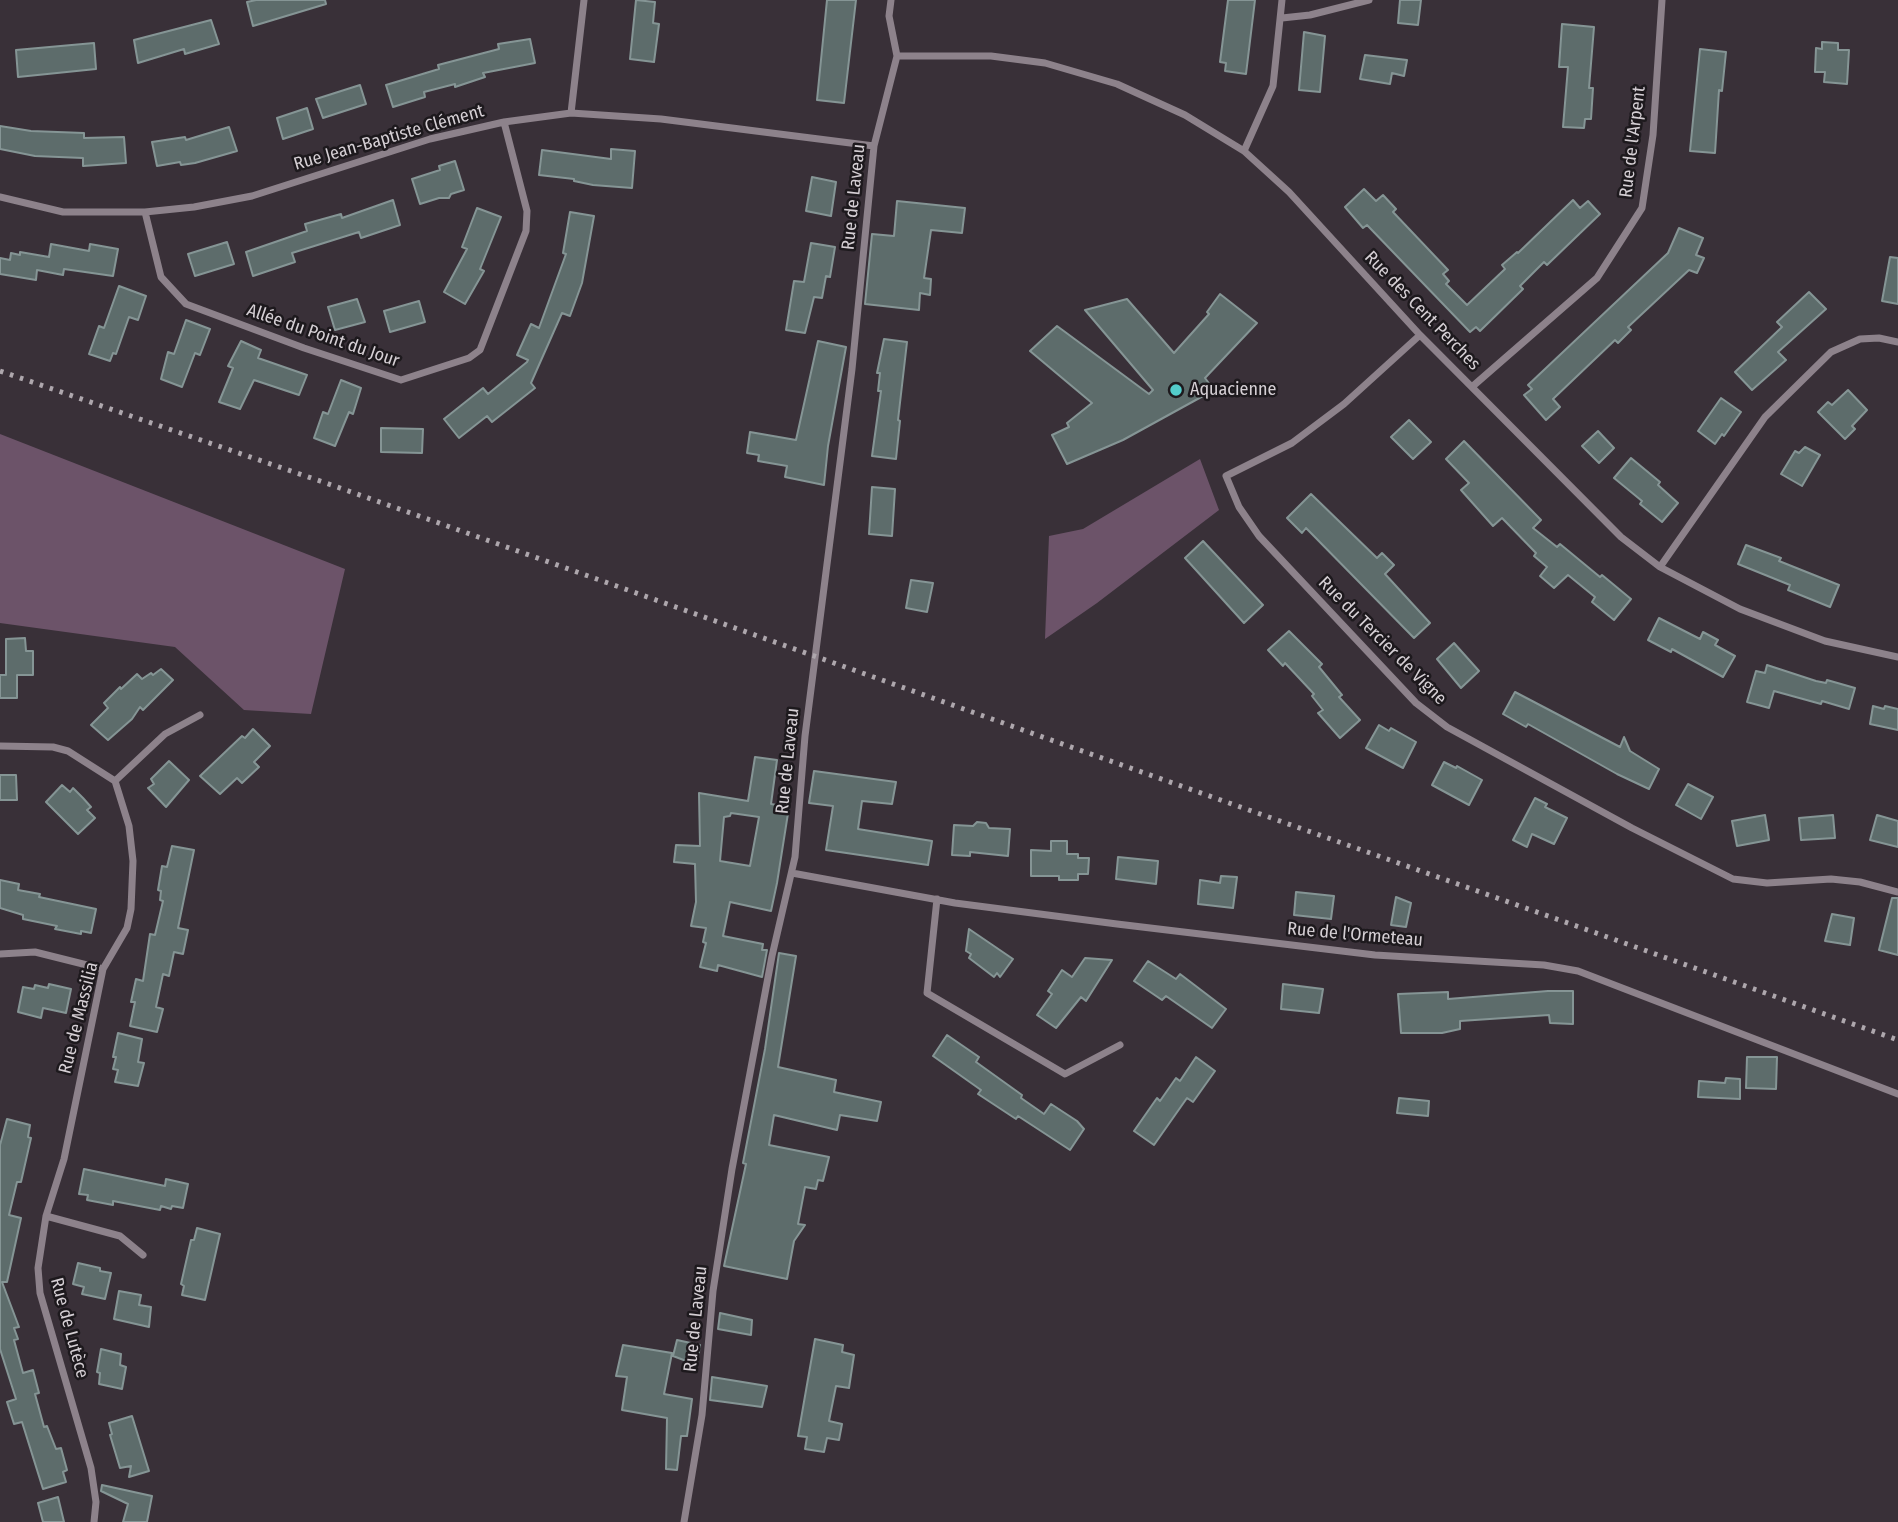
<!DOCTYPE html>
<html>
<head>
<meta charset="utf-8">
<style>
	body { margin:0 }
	canvas { display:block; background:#393038 }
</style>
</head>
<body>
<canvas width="1898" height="1522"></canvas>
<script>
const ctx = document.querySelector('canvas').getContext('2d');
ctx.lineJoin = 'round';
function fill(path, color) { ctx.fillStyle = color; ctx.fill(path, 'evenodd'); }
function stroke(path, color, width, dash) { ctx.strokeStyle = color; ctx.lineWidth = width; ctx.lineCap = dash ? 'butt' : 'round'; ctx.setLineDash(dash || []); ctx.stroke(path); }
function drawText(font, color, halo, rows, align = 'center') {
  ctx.font = font + ' "Fira Sans Condensed",sans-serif'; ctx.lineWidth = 5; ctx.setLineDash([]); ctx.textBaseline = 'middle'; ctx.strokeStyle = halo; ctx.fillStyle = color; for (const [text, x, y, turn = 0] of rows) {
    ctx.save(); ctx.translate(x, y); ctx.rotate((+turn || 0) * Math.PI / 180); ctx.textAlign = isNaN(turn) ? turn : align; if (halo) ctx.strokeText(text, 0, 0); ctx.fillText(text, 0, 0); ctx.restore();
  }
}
const green = new Path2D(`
	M0 434 345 569 311 714 244 710 175 647 0 623Z
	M1200 459 1219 510 1097 603 1045 639 1049 536 1083 529Z`);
const building = new Path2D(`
	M256 0H325L326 4 253 26 247 2Z
	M636 0 655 2 653 23 659 24 654 62 630 59Z
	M827 0H856L844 103 817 100Z
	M1228 0H1255L1246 74 1225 71 1226 63 1220 62Z
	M1400 0H1421L1418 25 1398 23Z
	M211 20 219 44 185 54 184 49 138 63 134 40Z
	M1562 24 1594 27 1589 88H1593L1591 119H1585L1584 128 1563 127 1568 67H1559Z
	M1304 32 1325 36 1320 92 1299 90Z
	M530 39 535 63 483 73 485 77 455 87V84L424 92 425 97 393 107 386 85 439 69 438 65 499 49 498 44Z
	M1822 42 1838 43V50H1849L1847 84 1824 82 1825 72H1815L1816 48 1822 49Z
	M94 43 96 69 18 77 16 50Z
	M1700 49 1726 52 1722 91 1719 90 1715 153 1690 151Z
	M1365 55 1407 60 1404 76 1392 73 1390 84 1360 79Z
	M360 85 366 104 323 118 316 99Z
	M307 108 313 129 283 139 277 118Z
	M0 126 31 131 84 133V138L124 137 126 163 83 166V158L35 156 0 149Z
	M229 127 237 151 195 163 181 165 180 162 157 166 152 142 185 137 186 140Z
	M611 149 635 151 632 188 593 185 574 181V179L539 175 542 150 611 159Z
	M455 161 464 190 451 194 449 198H439L420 204 412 179 440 170 439 166Z
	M812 177 836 182 831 216 806 211Z
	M1364 189 1376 201 1383 195 1396 209 1393 212 1448 270 1443 274 1449 281 1446 284 1467 305 1505 269 1502 265 1517 252 1518 253 1573 200 1580 208 1588 201 1600 214 1547 265 1544 262 1520 286 1523 289 1480 331 1476 327 1470 332 1367 225 1363 228 1345 207Z
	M393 200 400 225 361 238 359 232 292 253 295 262 253 276 246 252 307 231 305 224 341 214 342 218Z
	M897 201 965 208 962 233 931 230 924 278 931 279 930 295 920 293 919 310 865 304 872 234 894 236Z
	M477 208 501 217 480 269 484 271 465 304 444 292 467 249 462 247Z
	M570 212 594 216 582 283 570 316 562 313 531 383 535 388 492 422 487 416 459 438 444 419 483 388 488 394 527 362 528 360 517 355 531 324 539 328 566 254 563 253Z
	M1679 228 1703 238 1696 255 1704 258 1697 273 1689 270 1628 327 1631 330 1618 343 1615 340 1553 399 1560 407 1546 420 1524 395 1532 389 1528 385 1668 253Z
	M227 242 234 264 195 276 188 254Z
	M811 243 835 247 830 277 826 276 822 298 814 297 805 333 786 330 794 281 804 282Z
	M51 244 89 251 90 244 118 249 113 276 64 269 63 275 37 270 36 280 0 274V258L10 260 11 253 20 255V252L49 257Z
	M1890 257 1898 258V304L1882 301Z
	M119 286 146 296 138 320 129 317 116 354 113 353 110 361 89 354 99 326 104 328Z
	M1809 292 1826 309 1778 352 1786 360 1752 390 1735 372 1782 327 1777 322Z
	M1220 294 1257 323 1205 378 1214 390 1123 440 1067 464 1052 435 1069 427 1067 423 1092 403 1030 351 1057 326 1149 394 1153 390 1085 310 1127 299 1174 353 1209 314 1207 312Z
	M357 299 365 322 335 330 328 307Z
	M419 301 425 322 390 332 384 311Z
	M186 320 210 329 200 355 195 353 182 387 161 379 168 352 174 354Z
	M884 339 907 342 898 420 900 421 896 459 872 456 881 391H878L880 373H877Z
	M241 341 261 350 258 358 307 375 299 395 254 380 240 409 219 402 233 368 228 366Z
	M818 341 846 347 828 446 824 485 785 477 787 466 758 461 759 455 747 453 750 432 796 440Z
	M341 380 361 388 353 414 349 412 335 446 314 438 323 412 328 414Z
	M1848 390 1867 410 1852 426 1855 429 1845 439 1818 412 1828 402 1832 405Z
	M1721 398 1741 412 1724 436 1722 434 1715 444 1698 431Z
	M1409 420 1431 442 1413 459 1391 437Z
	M381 428 423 429 422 453 381 452Z
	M1598 431 1614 448 1599 463 1582 446Z
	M1464 441 1541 520 1533 528 1557 547 1560 544 1600 577 1602 575 1631 599 1614 620 1592 602 1595 597 1568 575 1554 588 1540 576 1547 567 1534 556 1536 553 1502 518 1493 526 1461 490 1469 483 1446 459Z
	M1805 447 1820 455 1802 486 1781 474 1795 451 1799 453Z
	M1631 458 1660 482 1658 485 1678 503 1662 522 1640 504 1642 501 1614 478Z
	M872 487 895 489 892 536 869 534Z
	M1311 494 1377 558 1382 553 1394 565 1385 574 1430 623 1414 638 1306 528 1302 533 1287 518Z
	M1203 541 1263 605 1244 623 1185 558Z
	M1746 545 1781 558 1779 561 1839 585 1830 607 1788 590 1790 585 1738 564Z
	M911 580 933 583 927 612 906 608Z
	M1659 618 1700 639 1703 632 1718 640 1715 645 1735 656 1723 677 1672 649 1671 652 1648 640Z
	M1289 631 1322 664 1319 667 1342 695 1339 697 1360 720 1340 738 1318 713 1323 710 1312 696 1314 694 1285 663 1283 666 1268 650Z
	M25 638 26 651H33V675H17V698H0V675H6V639Z
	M1454 643 1479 671 1461 688 1437 659Z
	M1767 665 1816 681 1826 683 1827 680 1855 688 1849 709 1822 701 1821 704 1774 691 1769 708 1747 702 1756 671 1765 673Z
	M161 669 173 680 143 710 140 707 132 719 108 740 91 725 108 708 104 703 120 687 121 689 137 674 142 679 151 673 153 675Z
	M1515 692 1620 747 1624 737 1630 751 1659 769 1649 789 1617 774 1528 724 1526 727 1503 714Z
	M1873 706 1884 709 1885 706 1898 709V730L1870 724Z
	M1379 725 1389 731 1391 728 1416 742 1403 768 1366 748Z
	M253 729 270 746 254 762 259 767 242 783 237 778 220 794 200 776 242 736 245 738Z
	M755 757 777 760 771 804 789 807 777 883 771 911 730 902 723 936 763 944 762 950H767L762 977 718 965 717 971 700 967 706 943 703 942 706 928 691 926 696 902 695 864 674 862 676 845 700 846 699 793 748 801ZM731 813 759 817 750 866 720 861 724 817 730 816Z
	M169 761 189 780 166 807 148 788 154 784 151 779Z
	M1444 762 1456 768 1457 766 1482 780 1469 805 1432 785Z
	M814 771 896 782 892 804 862 801 858 829 932 841 928 865 826 850 833 806 809 803Z
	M0 775H16L17 800H0Z
	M1688 784 1713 797 1701 819 1676 805Z
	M62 785 70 792 73 788 83 798 91 807 87 810 95 818 78 834 46 802Z
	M1535 798 1547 804 1545 807 1567 818 1554 844 1532 834 1527 847 1513 840Z
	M1765 815 1769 840 1737 846 1732 821Z
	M1833 815 1835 838 1801 840 1799 818Z
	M1877 815 1898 821V847L1870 840Z
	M977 822 986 823 989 828 1010 829 1008 856 970 852V856L952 855 954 825 973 826Z
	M1051 841H1067V854H1078V858H1089L1088 874H1078V880H1059V876H1031V850L1051 851Z
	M172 846 194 850 178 928 188 930 183 954 174 952 169 976 163 974 156 1007 163 1009 157 1032 130 1026 135 1002H131L136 979 143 981 150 934 155 935 163 901 160 900 161 891 158 890 162 866 167 867Z
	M1118 857 1158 861 1156 884 1116 879Z
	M1221 876 1237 877 1233 908 1198 904 1200 880 1220 883Z
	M0 880 19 884 18 890 40 894 39 897 96 909 91 933 81 931V934L55 929 57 926 23 919V915L0 908Z
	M1296 892 1334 896 1331 919 1294 915Z
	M1396 897 1411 903 1406 927 1391 925Z
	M1892 898H1898V955L1879 950Z
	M1832 914 1854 918 1850 945 1825 941Z
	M969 929 1013 959 1000 977 997 973 994 977 969 958 971 954 966 951Z
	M779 953 796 956 778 1067 836 1080 834 1092 881 1102 877 1121 840 1115 837 1130 774 1115 769 1145 829 1157 823 1181 818 1180 816 1189 805 1187 798 1224 805 1225 794 1241 787 1279 724 1266 746 1164 743 1163 765 1049Z
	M1085 958 1112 960 1086 1001 1081 997 1056 1028 1037 1015 1052 994 1048 991 1062 970 1072 977Z
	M1148 961 1176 979 1180 974 1226 1009 1212 1028 1166 996 1162 1000 1134 981Z
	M49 984 71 989 66 1013 43 1008 41 1018 18 1012 23 987 34 989 35 985 48 988Z
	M1283 984 1323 989 1319 1013 1281 1009Z
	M1548 991H1573V1024L1550 1023 1549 1015 1460 1021V1029L1442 1033H1401L1398 994 1448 992V999Z
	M118 1033 142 1039 138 1062 144 1063 138 1086 115 1082 118 1070 113 1069 116 1057H113Z
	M947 1035 979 1057 976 1062 1022 1095 1021 1098 1044 1114 1051 1104 1077 1121 1084 1129 1070 1150 1018 1116 1016 1119 978 1094 981 1090 933 1056Z
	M1196 1057 1215 1071 1193 1102 1187 1098 1154 1145 1134 1131 1157 1098 1160 1101 1176 1078 1180 1081Z
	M1747 1057H1777L1776 1089 1746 1088Z
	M1726 1078 1740 1079V1099L1698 1097 1699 1081 1725 1083Z
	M1399 1098 1429 1101 1428 1116 1397 1113Z
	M7 1119 30 1125 28 1137 31 1138 21 1182H17L9 1215 21 1218 7 1282H2L19 1327 14 1328 18 1339 14 1340 23 1373 33 1370 39 1393 35 1394 44 1427 47 1426 56 1449 61 1448 67 1470 63 1472 66 1482 43 1489 22 1422 14 1424 7 1402 16 1399 0 1349V1145Z
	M84 1169 165 1186 166 1179 188 1184 183 1208 172 1206 171 1209 161 1206 160 1210 113 1201V1205L87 1200 88 1195 79 1194Z
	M197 1228 220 1234 205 1300 182 1295 184 1286 181 1284 191 1240H194Z
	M78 1263 100 1268V1271L111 1273 105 1299 82 1294 84 1287 73 1284Z
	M119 1291 141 1295 139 1305 151 1307 149 1327 114 1319Z
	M720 1313 752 1320 751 1335 718 1329Z
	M815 1339 843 1345 842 1352 854 1355 849 1388 836 1386 829 1421 842 1424 839 1440 827 1438 824 1452 805 1449 807 1437 798 1436Z
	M677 1340 700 1345 697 1365 673 1356Z
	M623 1345 672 1353 664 1394 692 1399 687 1436H681L677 1470 666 1469 667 1418 622 1410 627 1377 616 1376Z
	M101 1349 121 1354 120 1365 126 1367 122 1389 99 1384 100 1373 97 1372Z
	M712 1377 767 1386 762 1407 710 1400Z
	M132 1416 149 1471 129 1477 131 1466 120 1468 110 1435 112 1434 109 1423Z
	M102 1485 152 1496 147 1522H123L128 1504 101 1491Z
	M58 1497 64 1522H43L38 1503Z`);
const street = new Path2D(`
	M1282 18 1310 15 1369 0
	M897 56H991L1045 63 1117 84 1185 115 1244 151 1289 192 1420 335 1621 537 1660 567 1740 609 1825 641 1898 657
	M571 113 584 0
	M1244 151 1273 86 1282 0
	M0 197 63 212H145L194 207 252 196 430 139 504 122 571 113 661 119 874 146
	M145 212 161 277 186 304 304 348 401 380 469 358 480 350 526 231 527 211 504 122
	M1420 335 1344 404 1292 443 1226 476 1239 507 1259 536 1416 703 1447 727 1632 828 1733 879 1767 883 1831 879 1860 882 1898 892
	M1473 386 1597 278 1642 208 1653 135 1662 0
	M1660 567 1765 417 1831 352 1860 339 1879 338 1898 342
	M0 746 53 747 68 751 115 781 129 826 133 861 131 909 127 928 103 969 64 1159 46 1216 38 1268 40 1293 91 1468 96 1502 94 1522
	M115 781 165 734 200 715
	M792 873 955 903 1117 924 1375 955 1544 965 1578 971 1898 1094
	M937 899 927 993 1065 1074 1120 1045
	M0 954 35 952 103 969
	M46 1216 120 1236 143 1255
	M684 1522 702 1415 713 1291 732 1169 772 956 795 857 805 736 852 369 874 146 897 56 889 16 891 0`);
const rail = new Path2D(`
	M0 371 323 482 1898 1040`);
const markers = [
	[1176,390,7,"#53cdcb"]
];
const streetNames = [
	["Rue Jean-Baptiste Clément",389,138,-16],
	["Rue de l'Arpent",1633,142,-83],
	["Rue de Laveau",854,197,-84],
	["Rue des Cent Perches",1422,311,46],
	["Allée du Point du Jour",323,336,19],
	["Rue du Tercier de Vigne",1382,641,45],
	["Rue de Laveau",788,761,-84],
	["Rue de l'Ormeteau",1355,935,5],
	["Rue de Massilia",79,1018,-76],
	["Rue de Laveau",696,1319,-84],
	["Rue de Lutèce",69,1328,75]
];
const poiNames = [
	["Aquacienne",1190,390]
];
fill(green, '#6c5369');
fill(building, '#5d6c6b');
stroke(building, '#859595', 2);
stroke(street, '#8d828b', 7);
stroke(rail, '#aea7ad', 5, [3.5, 7]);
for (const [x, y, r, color] of markers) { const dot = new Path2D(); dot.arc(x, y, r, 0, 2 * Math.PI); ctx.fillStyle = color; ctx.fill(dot); stroke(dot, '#1d191d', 2.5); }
drawText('18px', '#d5cfd4', '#1d191d', streetNames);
drawText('18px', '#d5cfd4', '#1d191d', poiNames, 'left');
</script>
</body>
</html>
